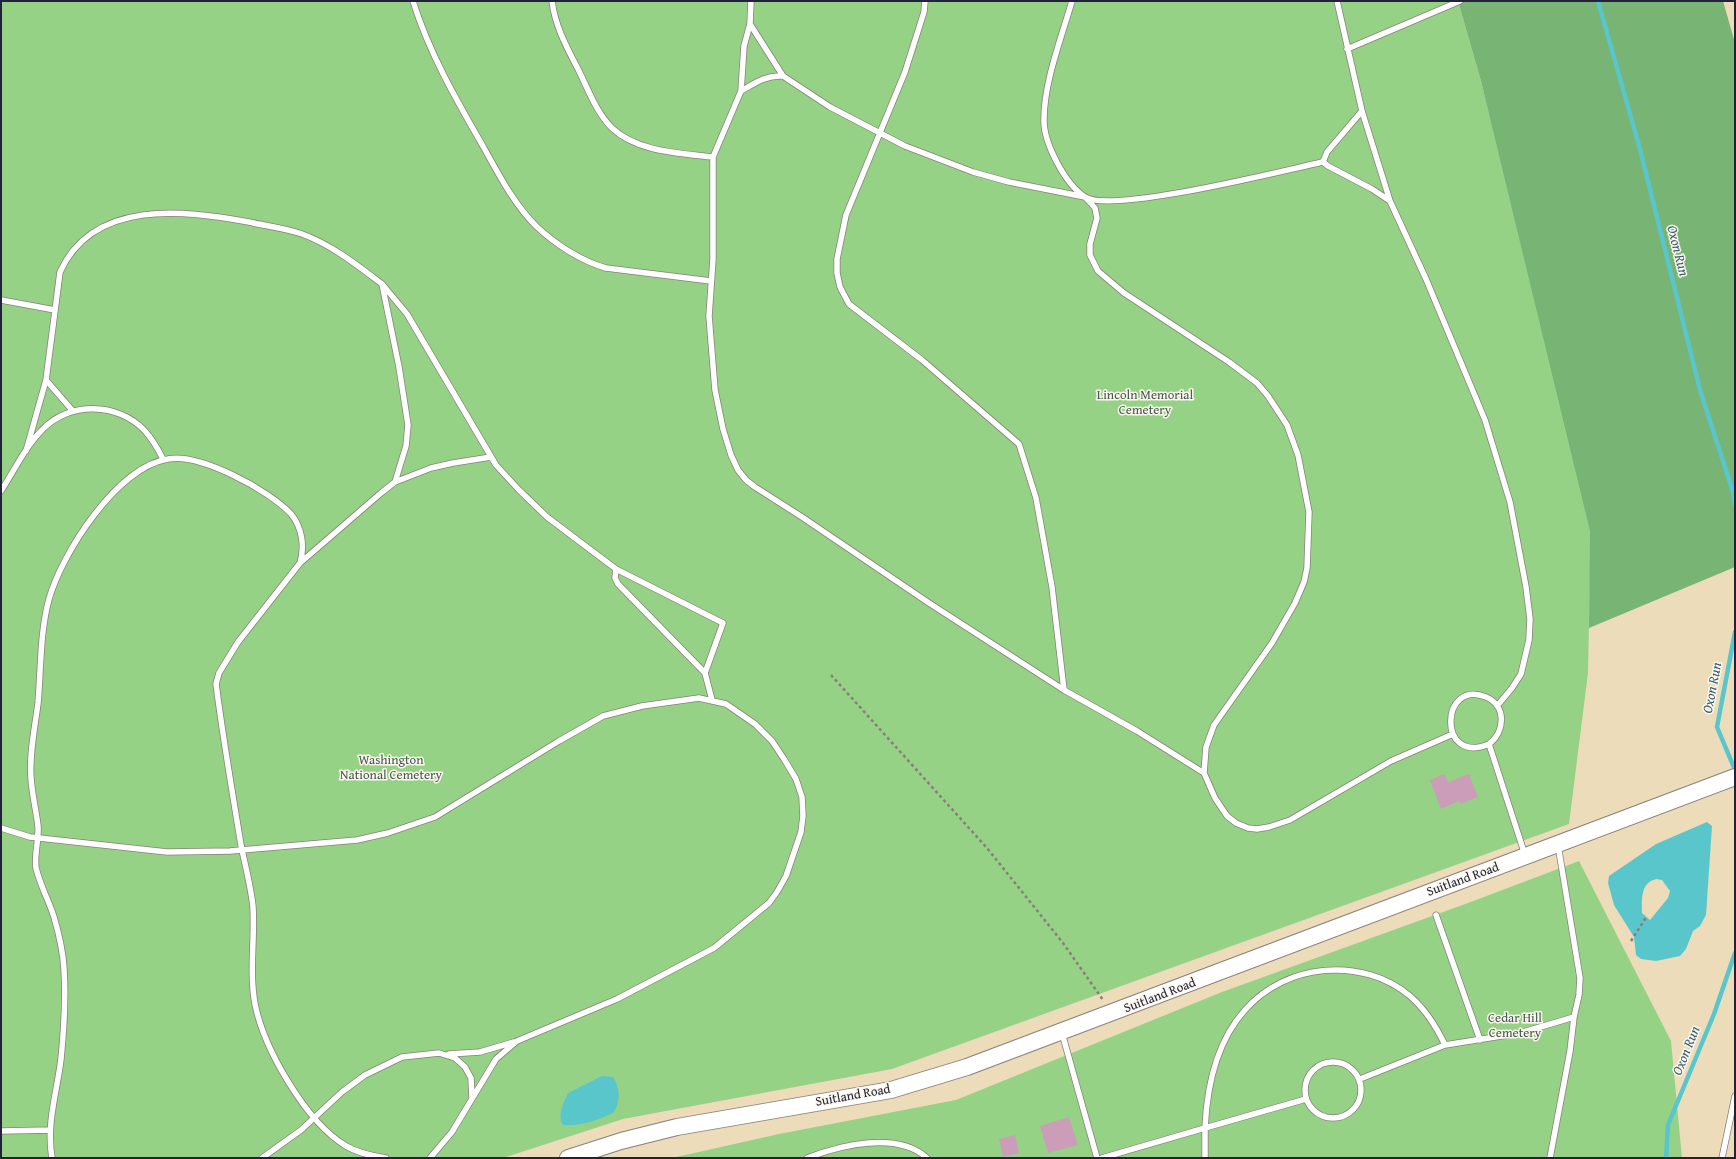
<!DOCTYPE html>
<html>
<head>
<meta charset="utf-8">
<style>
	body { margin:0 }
	#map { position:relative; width:1736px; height:1159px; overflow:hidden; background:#eddcb9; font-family:"Gentium Book Plus",serif }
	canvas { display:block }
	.frame { position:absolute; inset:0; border:2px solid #22223b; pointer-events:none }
</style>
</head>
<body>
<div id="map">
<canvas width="1736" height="1159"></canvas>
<div class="frame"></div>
</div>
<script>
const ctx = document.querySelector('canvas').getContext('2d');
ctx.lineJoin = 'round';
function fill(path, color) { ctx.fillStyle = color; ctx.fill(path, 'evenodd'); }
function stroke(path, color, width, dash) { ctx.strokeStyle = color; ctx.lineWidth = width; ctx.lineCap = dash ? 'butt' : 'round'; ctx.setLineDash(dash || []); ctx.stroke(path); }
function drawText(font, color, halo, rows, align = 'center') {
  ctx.font = font + ' "Gentium Book Plus",serif'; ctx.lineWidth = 3; ctx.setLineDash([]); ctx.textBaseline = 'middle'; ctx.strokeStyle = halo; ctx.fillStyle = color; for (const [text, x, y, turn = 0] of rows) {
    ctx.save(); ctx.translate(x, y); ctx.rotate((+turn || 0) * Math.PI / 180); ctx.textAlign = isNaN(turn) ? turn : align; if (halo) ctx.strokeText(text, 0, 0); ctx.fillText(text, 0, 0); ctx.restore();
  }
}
const green = new Path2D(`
	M1 1H1458L1481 81 1591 524 1588 673 1569 824 892 1069 623 1119 503 1158H1Z
	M1579 861 1671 1041 1682 1158H672L779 1134 956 1100 1222 992 1468 903Z`);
const forest = new Path2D(`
	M1458 1H1723L1735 43V567L1589 628 1590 531 1481 81Z`);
const water = new Path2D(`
	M1707 822 1712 826 1706 915 1700 926 1693 931 1686 949 1680 956 1656 961 1641 959 1636 955 1634 937 1614 905 1608 883 1609 876 1656 844ZM1656 879 1662 880 1670 891 1668 898 1650 920 1642 913C1642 900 1640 883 1656 879Z
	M602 1076 613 1077C620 1087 621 1102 613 1113 596 1121 582 1126 563 1125 557 1114 563 1104 568 1093Z`);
const stream = new Path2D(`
	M1598 1 1640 149 1700 390 1733 492 1735 505
	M1735 632 1717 727 1735 770
	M1666 1158 1668 1125 1714 1014 1735 953`);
const building = new Path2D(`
	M1444 774 1448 782 1469 774 1478 797 1460 804 1459 801 1441 809 1430 780Z
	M1069 1117 1078 1145 1048 1153 1040 1126Z
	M1015 1135 1019 1153 1003 1157 999 1139Z`);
const path = new Path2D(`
	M831 675 987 848 1063 943 1103 1000
	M1631 941 1647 916`);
const lane = new Path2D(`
	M413 1C429 53 457 101 484 148 499 175 514 204 536 226 555 244 581 261 606 268L711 281
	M552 1C555 26 567 48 578 69 588 89 596 112 612 128 637 152 680 153 713 157
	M751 1 750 24 783 76 830 107 905 146 973 172 1009 182 1085 197 1095 208 1097 218 1090 244V255L1098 271 1124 293 1229 362 1257 383 1268 396 1287 425 1298 455 1309 512 1307 568 1304 582 1295 603 1272 643 1214 725 1206 747 1204 773 1215 798 1227 816 1236 823 1248 828 1257 829 1269 827 1290 820 1391 761 1453 734
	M925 1 924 12 905 72 846 215 837 259V273L840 287 849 304 922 360 1019 444 1036 498 1052 587 1064 690
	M1072 1C1062 36 1044 82 1044 119 1043 142 1065 184 1085 197 1112 214 1285 170 1323 162L1327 152 1362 111 1337 1
	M750 24 744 46 741 91 713 157V259L709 316 715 390 723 429 731 455 738 470 746 480 755 487 802 517 929 603 1064 690 1137 731 1204 773
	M1347 49 1460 1
	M741 91C755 83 766 75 783 76
	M1362 111 1390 201 1426 279 1485 420 1510 502 1526 587 1530 619 1529 640 1521 674 1512 688 1497 706
	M1323 162 1328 166 1372 189 1390 201
	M382 284 407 314 496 465 519 490 547 517 616 569 723 623 705 673 712 700
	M1 300 55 310
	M46 380 72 410
	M26 451 46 380 60 272C93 199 183 210 249 222 266 226 285 228 302 234 332 245 357 265 382 284L399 367 408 425 406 446 395 482
	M1 491C14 471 25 447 42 430 69 401 118 402 145 431 153 440 158 449 163 459
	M616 569 615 578 618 584 705 673
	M1489 744C1437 766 1440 678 1486 697 1507 706 1505 732 1489 744L1525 855
	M1 828 30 837 167 852 230 851 357 840 388 833 435 817 559 741 603 716 642 706 699 698 726 704 755 724 772 741 784 759 796 779 802 797 803 816 801 832 786 876 777 892 769 903 714 948 617 999 517 1041 496 1059 452 1132 430 1158
	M1436 915 1480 1040
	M1062 1033 1097 1158
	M449 1054 480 1052 514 1042
	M1305 1090a28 28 0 1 1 56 0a28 28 0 1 1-56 0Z
	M1360 1079 1445 1045 1520 1033 1574 1017
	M1 1131 50 1130
	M52 1158C46 1124 57 1092 61 1059 64 1029 66 999 64 969 63 952 59 934 54 917 49 901 40 885 36 868 34 855 39 840 38 826 36 810 32 794 31 778 29 754 35 727 38 703 41 668 40 632 49 599 62 553 117 467 168 459 200 453 269 490 291 514 302 527 305 547 300 563
	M262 1158 301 1130 342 1092 365 1075 402 1057 439 1053 455 1058 465 1067 471 1078 472 1097
	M386 1158C372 1156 358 1153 346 1146 306 1122 264 1049 255 1004 249 971 255 940 253 907 251 887 245 865 241 845 232 791 223 738 216 684L219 673 238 642 300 563 381 493 395 482 431 468 453 463 491 457
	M807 1158C841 1145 897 1131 927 1158
	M1102 1158 1205 1128C1207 1085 1216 1042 1245 1010 1286 963 1362 956 1410 996 1426 1010 1436 1026 1445 1045
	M1205 1158V1128L1306 1099
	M1550 1158 1570 1051 1574 1017 1579 995 1580 978 1558 845
	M1722 1158 1735 1096`);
const secondary = new Path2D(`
	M568 1158 621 1141 677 1127 891 1090 967 1067 1735 777`);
const parkNames = [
	["Lincoln Memorial",1145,396],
	["Cemetery",1145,411],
	["Washington",391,761],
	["National Cemetery",391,776],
	["Cedar Hill",1515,1019],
	["Cemetery",1515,1034]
];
const streetNames = [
	["Suitland Road",1463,880,-20],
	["Suitland Road",1160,996,-21],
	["Suitland Road",853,1096,-10]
];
const waterNames = [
	["Oxon Run",1677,251,76],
	["Oxon Run",1713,688,-79],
	["Oxon Run",1687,1051,-68]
];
fill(green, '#96d286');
fill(forest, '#78b473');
fill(water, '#59c6cc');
stroke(stream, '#59c6cc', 4.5);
fill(building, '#cc9db8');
stroke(lane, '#887f7a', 7);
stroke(secondary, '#887f7a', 18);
stroke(path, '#887f7a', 2.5, [3, 3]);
stroke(lane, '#fff', 5.5);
stroke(secondary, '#fff', 16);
drawText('13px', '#455752', '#fbf7ec', parkNames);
drawText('13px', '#22223b', '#fbf7ec', streetNames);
drawText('italic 14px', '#355b6e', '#fbf7ec', waterNames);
</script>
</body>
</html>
